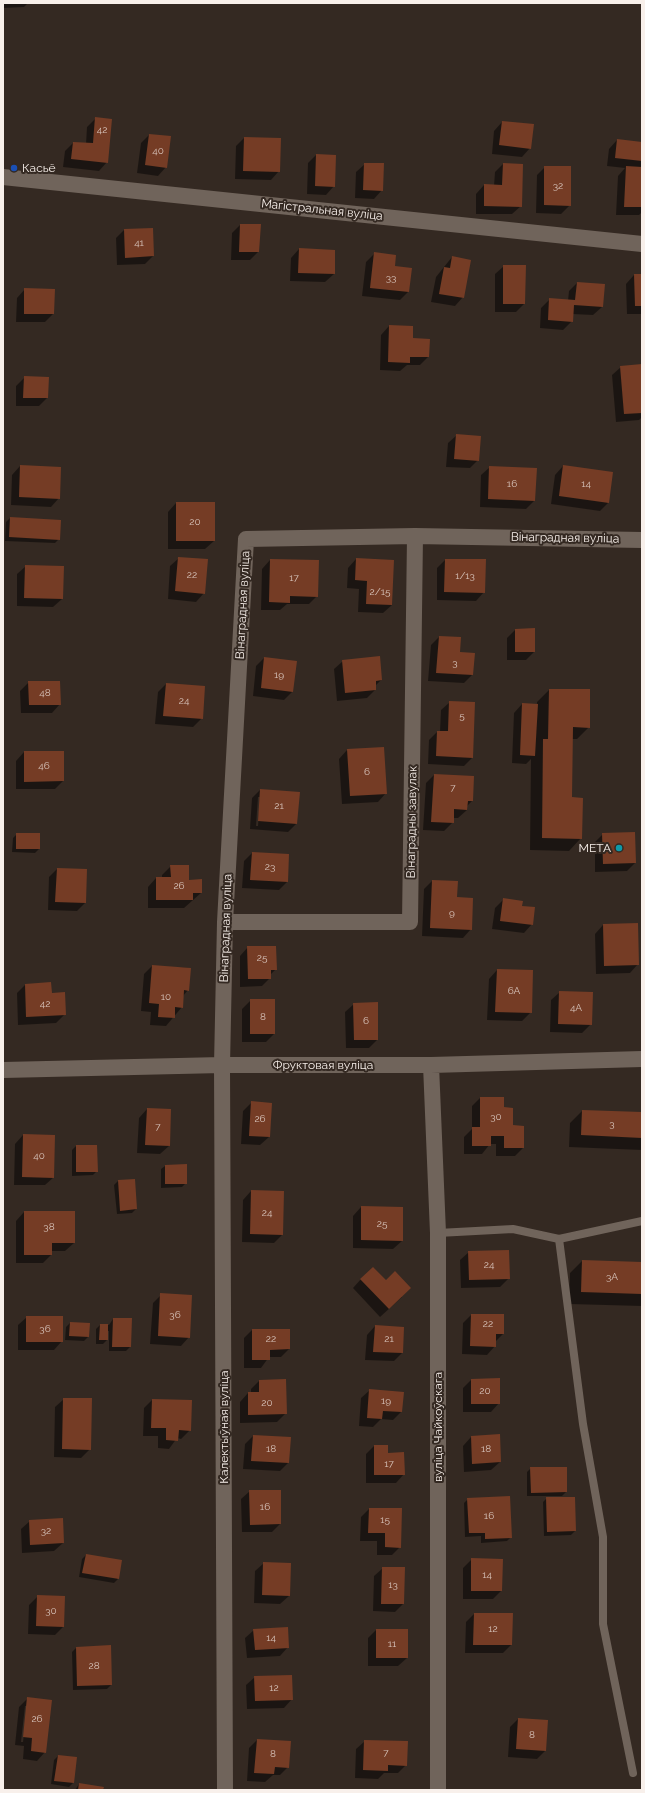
<!DOCTYPE html>
<html>
<head>
<meta charset="utf-8">
<style>
	body { margin:0 }
	#map { position:relative; width:645px; height:1793px; overflow:hidden; background:#342922; font-family:Raleway,sans-serif }
	canvas { display:block }
	.frame { position:absolute; inset:0; border:4px solid #f8f0eb; pointer-events:none }
</style>
</head>
<body>
<div id="map">
<canvas width="645" height="1793"></canvas>
<div class="frame"></div>
</div>
<script>
const ctx = document.querySelector('canvas').getContext('2d');
ctx.lineJoin = 'round';
function fill(path, color) { ctx.fillStyle = color; ctx.fill(path, 'evenodd'); }
function stroke(path, color, width, dash) { ctx.strokeStyle = color; ctx.lineWidth = width; ctx.lineCap = dash ? 'butt' : 'round'; ctx.setLineDash(dash || []); ctx.stroke(path); }
function drawText(font, color, halo, rows, align = 'center') {
  ctx.font = font + ' Raleway,sans-serif'; ctx.lineWidth = 4; ctx.setLineDash([]); ctx.textBaseline = 'middle'; ctx.strokeStyle = halo; ctx.fillStyle = color; for (const [text, x, y, turn = 0] of rows) {
    ctx.save(); ctx.translate(x, y); ctx.rotate((+turn || 0) * Math.PI / 180); ctx.textAlign = isNaN(turn) ? turn : align; if (halo) ctx.strokeText(text, 0, 0); ctx.fillText(text, 0, 0); ctx.restore();
  }
}
const shadow = new Path2D(`
	M3 3H28L24 7 3 8Z
	M96 118 107 162 99 171 63 167 65 151 73 143 86 144 87 127Z
	M502 122 530 148 522 157 492 154 494 131Z
	M149 135 166 167 158 176 137 173 141 143Z
	M244 138 279 171 271 180 235 179 236 146Z
	M617 140 642 143V212L639 215H616L618 176 625 168 607 166 609 149Z
	M316 155 334 186 326 195 307 194 308 163Z
	M365 164 382 190 374 199 355 198 356 172Z
	M503 164 521 206 512 214H476V194L484 185 494 186 495 172Z
	M545 167 570 205 561 214 536 213 537 175Z
	M240 225 258 252 250 260H231L232 233Z
	M124 230 153 256 145 264 117 265 116 238Z
	M299 249 334 251V274L325 282 290 281 291 258Z
	M375 253 394 267 408 292 400 300 362 296 366 262Z
	M452 257 463 297 455 306 431 302 436 277Z
	M504 266 524 304 516 312H495V274Z
	M634 275H642V314H627L626 284Z
	M577 283 602 307 593 315 572 314V321L563 330 540 328 541 308 550 299 568 301 569 291Z
	M25 289 53 314 45 322H16L17 298Z
	M389 326 412 339 428 357 420 365H407L400 371 380 370 381 335Z
	M642 365V417L639 420 616 422 612 375 621 367Z
	M25 377 47 398 39 406H16V386Z
	M457 435 478 460 470 468 446 467 448 443Z
	M20 466 59 498 51 507 11 505 12 475Z
	M563 466 608 503 600 511 551 504 555 475Z
	M490 467 536 469 534 501 526 509 480 507 481 475Z
	M176 503 214 541 205 549H168V512Z
	M10 518 59 539 55 543 5 541 6 522Z
	M179 558 204 593 196 602 168 599 170 566Z
	M356 559 392 605 383 613 358 612 359 589 347 588 348 568Z
	M270 560 317 596 309 604H287L280 610H261L262 569Z
	M445 560 484 592 476 601 437 600V568Z
	M26 566 63 567 62 599 53 607 17 606V574Z
	M534 629V652L526 660H507V638L515 630Z
	M439 637 459 653 472 675 464 683 428 681 431 645Z
	M264 658 292 692 284 700 253 696 256 666Z
	M343 661 381 680 375 686V690L367 698 337 701 334 669Z
	M29 682 60 704 52 713H21L20 691Z
	M166 684 202 718 193 727 155 724 158 692Z
	M549 690 589 727 577 739H572L571 798 581 838 569 851 530 850 531 759 526 764 512 763 514 713 522 704 537 705V702Z
	M450 702 472 758 464 766 428 764 429 740 437 732H440L441 710Z
	M347 750 386 793 378 802 342 804 339 759Z
	M24 752H63V781L55 789H16V761Z
	M434 775 472 801 467 806V810L458 818H453V822L444 831 423 830 426 783Z
	M260 790 297 823 288 832 250 829 252 798ZM258 797H260L258 826H256Z
	M17 834 39 849 35 853 12 852 13 838Z
	M603 834 635 863 627 871 595 872V842Z
	M252 853 287 882 279 890 242 888 244 861Z
	M171 866 201 893 184 908H148V887L156 878H162V875Z
	M57 869 86 870 85 903 77 911 48 910 49 877Z
	M432 881 456 898 471 929 463 938 422 936 424 889Z
	M503 900 521 907 532 924 524 933 492 929 495 908Z
	M603 925 638 964 630 973 596 974 595 934Z
	M248 947 276 969 270 975V978L262 986 240 987V956Z
	M152 966 190 968 188 990 183 996 182 1007 166 1026 150 1025 151 1012 141 1011 144 974Z
	M497 970 532 971 531 1012 522 1021 487 1020 489 979Z
	M25 985 51 994 65 1014 56 1023 18 1025 17 993Z
	M560 992 591 1024 582 1033 550 1032 551 1000Z
	M251 1000 274 1034 266 1042H242V1009Z
	M354 1004 377 1040 369 1048H346L345 1012Z
	M480 1098 503 1108 523 1148 515 1156H496V1144H490L482 1154H464V1137L472 1129V1106Z
	M252 1102 269 1137 260 1145 241 1144 243 1111Z
	M147 1109 170 1110 169 1146 160 1154 137 1153 139 1118Z
	M582 1111 642 1113V1150L569 1147 570 1123Z
	M23 1135 54 1177 45 1185H14L15 1144Z
	M76 1146 97 1171 93 1175 72 1176V1150Z
	M165 1166 186 1183 182 1187 161 1188V1169Z
	M134 1180 136 1209 132 1213 117 1214 114 1185 118 1181Z
	M251 1191 282 1235 274 1243 242 1242 243 1200Z
	M361 1207 402 1241 393 1249 353 1248V1216Z
	M24 1212 74 1243 65 1251H51V1255L43 1263H16V1221Z
	M469 1252 509 1278 500 1287 461 1288 460 1260Z
	M582 1261 642 1263V1306L569 1304 570 1273Z
	M361 1279 402 1297 380 1317 353 1288Z
	M161 1295 189 1337 181 1346 150 1344 153 1303Z
	M471 1315 503 1334 495 1342V1346L487 1355 462 1354 463 1323Z
	M27 1317 62 1341 54 1350H18V1325Z
	M113 1319H131L130 1347 126 1351H109V1331H107V1340L103 1344H96V1329L100 1325H109Z
	M70 1323 88 1337 84 1341 65 1340 66 1327Z
	M375 1326 402 1353 394 1361 365 1360 367 1335Z
	M252 1330H289V1349L281 1357H269L261 1368H244V1338Z
	M285 1380V1414L277 1422 240 1423V1402L248 1393H251V1389L259 1381Z
	M471 1380 499 1403 491 1412H463V1388Z
	M370 1390 401 1412 393 1420 381 1419 373 1427 359 1426 361 1398Z
	M64 1399 90 1449 81 1458 54 1457 55 1407Z
	M152 1400 190 1430 181 1439 177 1438 169 1449 158 1448V1436H143L144 1408Z
	M253 1436 288 1463 280 1471 243 1469 245 1444Z
	M471 1437 500 1462 491 1470 464 1472 463 1446Z
	M374 1446H387V1454L404 1474 396 1483H366V1454Z
	M531 1468 566 1492 562 1496H527V1472Z
	M250 1491 280 1524 272 1532H242L241 1499Z
	M547 1498H574L575 1531 571 1535 544 1536 543 1502Z
	M468 1499 511 1537 507 1541 481 1543V1536L465 1537 464 1503Z
	M369 1509 400 1547 392 1555H377V1541H360L361 1517Z
	M30 1521 63 1543 54 1551 22 1553 21 1529Z
	M86 1555 118 1579 114 1583 79 1577 82 1559Z
	M472 1559 501 1591 493 1599H463V1568Z
	M264 1563 289 1596 280 1604 254 1603 255 1571Z
	M383 1568 403 1604 395 1612 373 1611 374 1576Z
	M38 1596 63 1627 55 1635 28 1634 29 1605Z
	M474 1614H512L511 1645 503 1653H465L466 1622Z
	M254 1630 288 1647 280 1656 247 1658 245 1638Z
	M376 1630 407 1658 398 1666H368V1638Z
	M76 1648 111 1685 107 1689 73 1690 72 1652Z
	M255 1677 292 1699 284 1708 247 1709 246 1685Z
	M28 1698 45 1752 37 1761 23 1759 24 1746 15 1745 19 1707ZM25 1706H27L23 1742H21Z
	M518 1719 545 1751 537 1759 508 1757 510 1727Z
	M257 1740 288 1767 280 1775H273L265 1782 247 1781 249 1748Z
	M365 1741 406 1765 398 1773H384L378 1779 355 1778 356 1749Z
	M58 1756 73 1783 69 1787 51 1784 54 1760Z
	M79 1784 102 1790H75Z`);
const building = new Path2D(`
	M95 117 112 119 108 163 71 159 73 142 93 143Z
	M502 121 534 124 531 149 499 145Z
	M149 134 171 136 167 168 145 165Z
	M244 137 281 138 280 172 243 171Z
	M617 139 642 142V161L615 158Z
	M316 154 336 155 335 187 315 186Z
	M364 163H384L383 191 363 190Z
	M503 163 523 164 522 207 484 206V184L502 185Z
	M544 166H571V206L544 205Z
	M626 166 642 167V207H624Z
	M240 224H261L259 252H239Z
	M153 228 154 256 125 258 124 229Z
	M299 248 335 250V274L298 273Z
	M374 252 396 255 395 266 412 268 409 292 370 288Z
	M452 256 471 260 464 298 439 294 444 267 450 268Z
	M503 265H526L525 304H503Z
	M634 274H642V306H635Z
	M577 282 605 284 603 307 574 305 573 322 548 320 549 298 575 300Z
	M24 288 55 289 54 314H24Z
	M389 325 413 326V338L430 339 429 357H410V363L388 362Z
	M642 364V413L624 414 620 366Z
	M24 376 49 377 48 398H23Z
	M456 434 481 436 479 461 454 459Z
	M20 465 61 467 60 499 19 497Z
	M563 465 613 472 609 503 559 496Z
	M489 466 537 468 535 501 488 499Z
	M176 502H215V541H176Z
	M10 517 61 520 60 540 9 537Z
	M178 557 208 559 205 594 175 591Z
	M356 558 394 560 392 605 366 604 367 581 355 580Z
	M270 559 319 560 318 597 290 596V603L269 602Z
	M445 559H486L485 593 444 592Z
	M25 565 64 566 63 599 24 598Z
	M535 628V652H515V629Z
	M439 636 461 637 460 652 475 653 473 675 436 673Z
	M380 656 382 680 376 681V690L345 693 342 660Z
	M264 657 297 661 293 692 261 688Z
	M28 681H60L61 705H29Z
	M166 683 205 686 203 719 163 716Z
	M549 689H590V728L573 727 572 797 583 798 582 839 542 838 543 739H548Z
	M449 701 475 702 473 758 436 756 437 731H448Z
	M522 703 538 704 535 756 520 755Z
	M384 747 387 794 350 796 347 749Z
	M24 751H64V781L24 782Z
	M434 774 474 776 473 801H468L467 810 454 809V823L431 822Z
	M260 789 300 792 297 824 258 821Z
	M635 832 636 863 603 864 602 833Z
	M16 833H40V849H16Z
	M252 852 289 854 288 882 250 880Z
	M170 865H189V880L202 879V893H193V900H156V877H171Z
	M57 868 87 869 86 903 55 902Z
	M432 880 458 881 457 897 473 898 472 930 430 928Z
	M503 898 523 901 522 906 535 907 533 925 500 921Z
	M638 923 639 965 604 966 603 924Z
	M247 946H276L277 970H271V979H248Z
	M152 965 191 968 189 991 184 990 183 1008 175 1007V1018L158 1017 159 1004 149 1003Z
	M497 969 533 970 532 1013 495 1012Z
	M51 982 52 993 65 992 66 1015 26 1017 25 984Z
	M559 991 593 992 592 1025 558 1024Z
	M250 999H275V1034H250Z
	M378 1002V1040H354L353 1003Z
	M480 1097H504V1107L513 1108V1125L524 1126V1148H504V1136H491V1146H472V1127H480Z
	M251 1101 272 1103 270 1137 249 1136Z
	M147 1108 171 1109 170 1146 145 1145Z
	M582 1110 642 1112V1138L581 1135Z
	M23 1134 55 1135 54 1178 22 1177Z
	M76 1145H97L98 1172H76Z
	M187 1164V1184H165V1165Z
	M135 1179 137 1209 120 1211 118 1180Z
	M251 1190 284 1191 283 1235 250 1234Z
	M361 1206 403 1207V1241L361 1240Z
	M24 1211H75V1243H52V1255H24Z
	M509 1250 510 1279 469 1280 468 1251Z
	M582 1260 642 1262V1294L581 1292Z
	M373 1267 386 1280 395 1271 411 1288 389 1309 360 1279Z
	M160 1293 192 1295 190 1338 158 1336Z
	M471 1314H504V1334H496V1347L470 1346Z
	M26 1316H63V1342H26Z
	M113 1318H132L131 1347H112Z
	M70 1322 90 1323 89 1337 69 1336Z
	M100 1324H108V1340H99Z
	M375 1325 404 1327 403 1353 373 1352Z
	M252 1329H290V1349L270 1350V1360H252Z
	M500 1378V1404H471V1379Z
	M286 1379 287 1414 248 1415V1392H259V1380Z
	M369 1389 404 1392 402 1412 383 1411 382 1419 367 1418Z
	M63 1398H92L91 1450 62 1449Z
	M152 1399 192 1400 191 1431 179 1430 178 1441 166 1440V1428H151Z
	M500 1434 501 1462 472 1464 471 1436Z
	M253 1435 291 1437 289 1463 251 1461Z
	M374 1445H388V1453L404 1452 405 1475H374Z
	M530 1467H567V1492L531 1493Z
	M249 1490H281V1524L250 1525Z
	M510 1496 512 1538 485 1539V1533H469L467 1498Z
	M546 1497H575L576 1531 547 1532Z
	M369 1508H402L401 1548 385 1547V1533H368Z
	M63 1518 64 1543 30 1545 29 1520Z
	M86 1554 122 1560 119 1579 82 1573Z
	M471 1558 503 1559 502 1591H471Z
	M263 1562 291 1563 290 1596 262 1595Z
	M382 1567H405L404 1604H381Z
	M37 1595 65 1596 64 1627 36 1626Z
	M474 1613H513L512 1645H473Z
	M288 1627 289 1648 255 1650 253 1629Z
	M376 1629H408V1658H376Z
	M111 1645 112 1685 77 1686 76 1647Z
	M292 1675 293 1700 255 1701 254 1676Z
	M27 1697 52 1700 46 1753 31 1751 32 1738 23 1737Z
	M518 1718 548 1720 546 1751 516 1749Z
	M257 1739 291 1741 289 1768 275 1767 274 1774 254 1773Z
	M364 1740 408 1741 407 1766 388 1765V1771L363 1770Z
	M58 1755 77 1757 74 1783 54 1781Z
	M79 1783 104 1787 103 1790H78Z`);
const lane = new Path2D(`
	M438 1233 513 1229 559 1239 642 1221
	M559 1239 583 1424 603 1537V1624L633 1773`);
const street = new Path2D(`
	M3 177 642 244
	M225 922H410L415 536
	M431 1065 438 1233V1790
	M3 1070 222 1065H431L642 1059
	M225 1790 222 1065 225 922 246 539 415 536 642 540`);
const markers = [
	[14,168,4,"#1a4fb4"],
	[619,848,4,"#0f9aa8"]
];
const numberNames = [
	["42",102,130],
	["40",158,151],
	["32",558,186],
	["41",139,243],
	["33",391,278],
	["16",512,484],
	["14",586,484],
	["20",195,522],
	["22",192,575],
	["1/13",465,576],
	["17",294,578],
	["2/15",380,592],
	["3",455,663],
	["19",279,675],
	["48",45,693],
	["24",184,701],
	["5",462,716],
	["46",44,766],
	["6",367,772],
	["7",453,788],
	["21",279,806],
	["23",270,867],
	["26",179,886],
	["9",452,913],
	["25",262,958],
	["6А",514,991],
	["10",166,997],
	["42",45,1004],
	["4А",576,1008],
	["8",263,1017],
	["6",366,1021],
	["30",496,1117],
	["26",260,1119],
	["3",612,1124],
	["7",158,1127],
	["40",39,1156],
	["24",267,1213],
	["25",382,1224],
	["38",49,1227],
	["24",489,1265],
	["3А",612,1277],
	["36",175,1315],
	["22",488,1324],
	["36",45,1329],
	["22",271,1339],
	["21",389,1339],
	["20",485,1391],
	["19",386,1401],
	["20",267,1403],
	["18",271,1449],
	["18",486,1449],
	["17",389,1464],
	["16",265,1507],
	["16",489,1516],
	["15",385,1520],
	["32",46,1531],
	["14",487,1575],
	["13",393,1585],
	["30",51,1611],
	["12",493,1629],
	["14",271,1638],
	["11",392,1644],
	["28",94,1666],
	["12",274,1688],
	["26",37,1719],
	["8",532,1735],
	["7",386,1753],
	["8",273,1754]
];
const poiNames = [
	["Касьё",22,168],
	["МЕТА",611,848,"right"]
];
const streetNames = [
	["Магістральная вуліца",322,210,6],
	["Вінаградная вуліца",565,538,1],
	["Вінаградная вуліца",243,605,-87],
	["Вінаградны завулак",412,822,-89],
	["Вінаградная вуліца",226,928,-88],
	["Фруктовая вуліца",323,1065],
	["Калектыўная вуліца",224,1427,-90],
	["вуліца Чайкоўскага",438,1427,-90]
];
fill(shadow, '#0007');
fill(building, '#753c25');
stroke(lane, '#70645b', 8);
stroke(street, '#70645b', 16);
for (const [x, y, r, color] of markers) { const dot = new Path2D(); dot.arc(x, y, r, 0, 2 * Math.PI); ctx.fillStyle = color; ctx.fill(dot); stroke(dot, '#342922', 1.5); }
drawText('10px', '#d7c3ba', null, numberNames);
drawText('12px', '#f8f0eb', '#342922', poiNames, 'left');
drawText('12px', '#f8f0eb', '#342922', streetNames);
</script>
</body>
</html>
